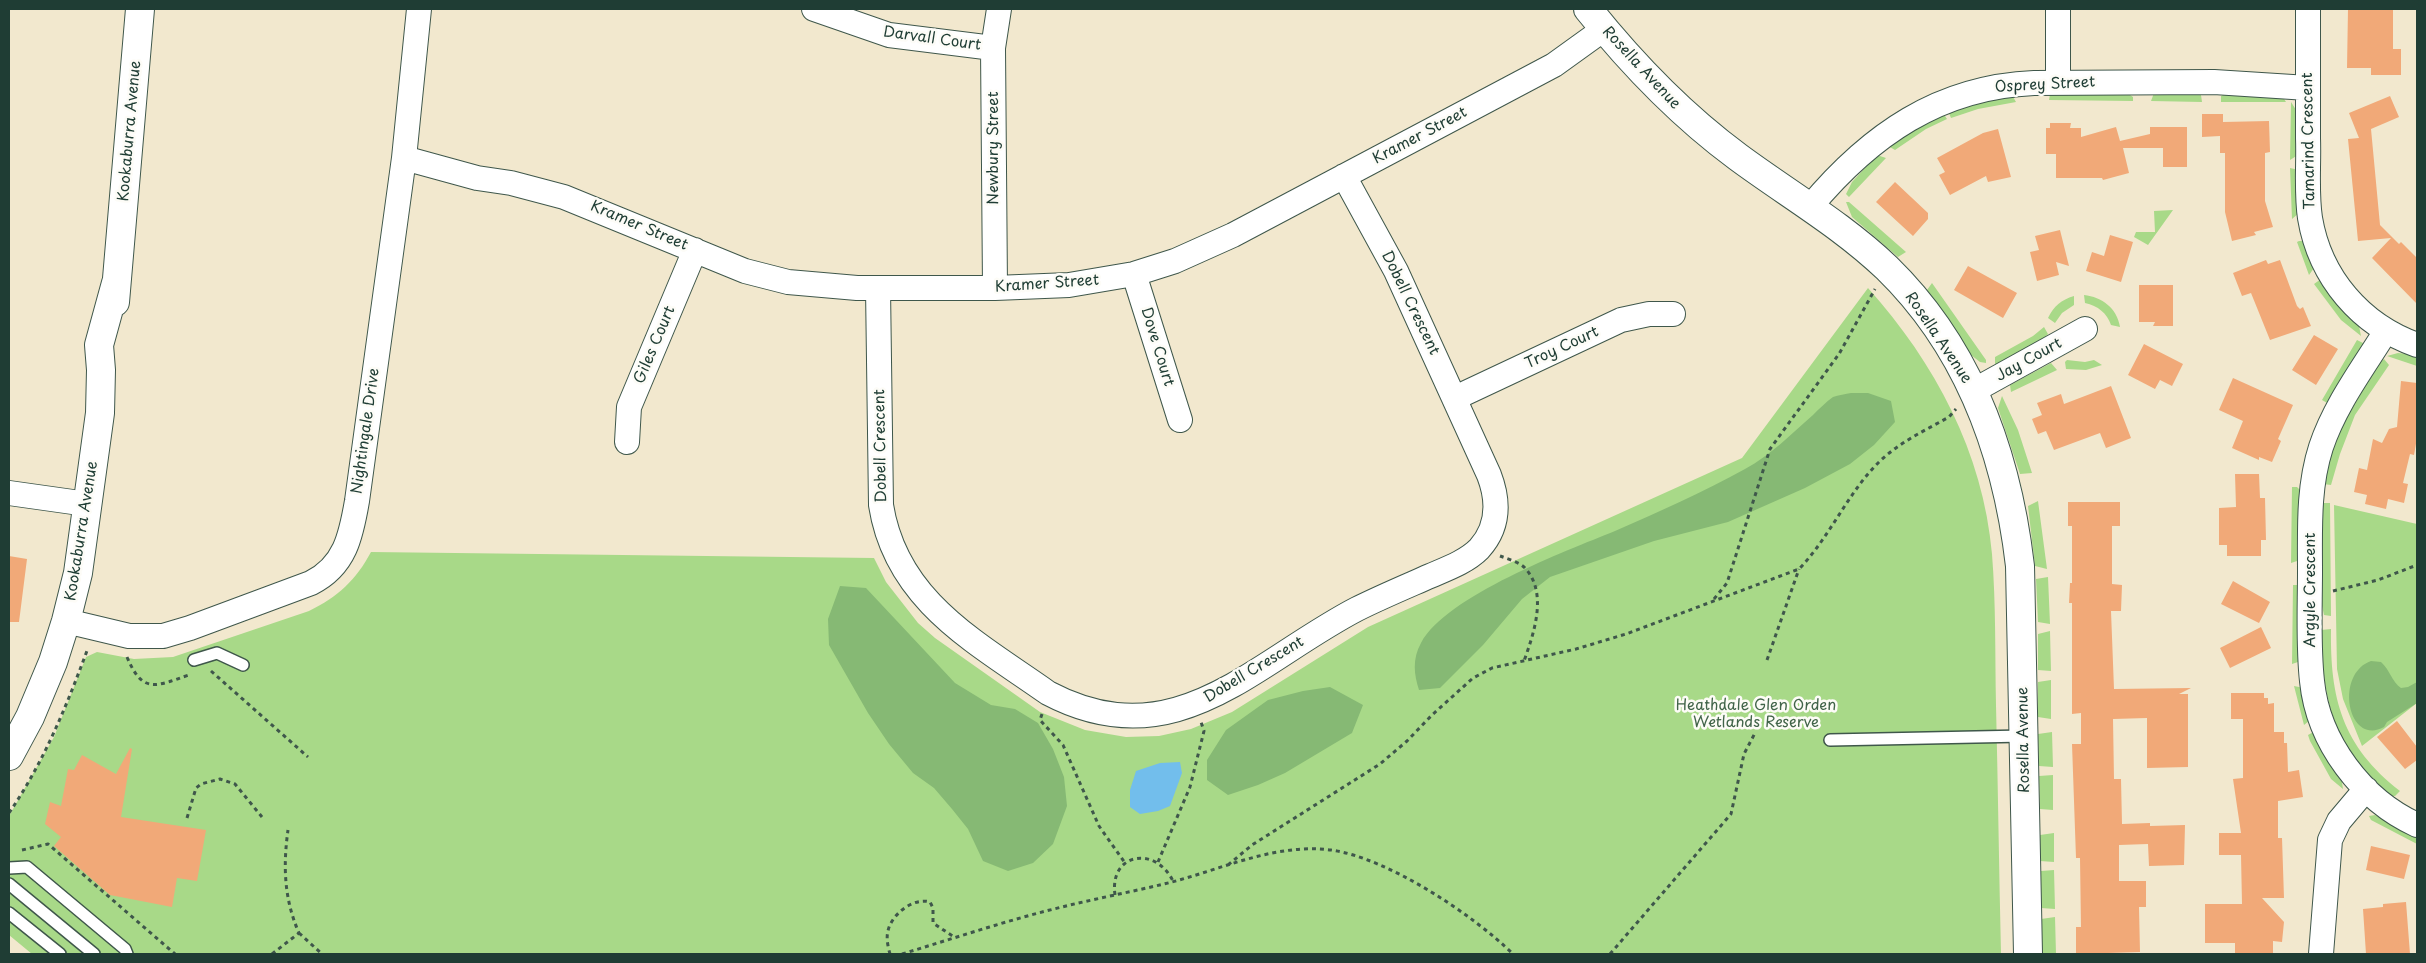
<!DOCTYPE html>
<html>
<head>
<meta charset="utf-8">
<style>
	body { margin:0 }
	#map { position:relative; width:2426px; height:963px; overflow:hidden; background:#f2e8ce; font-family:"Playpen Sans",sans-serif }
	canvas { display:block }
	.frame { position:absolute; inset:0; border:10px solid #1f3d34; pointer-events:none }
</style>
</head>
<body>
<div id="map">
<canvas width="2426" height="963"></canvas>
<div class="frame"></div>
</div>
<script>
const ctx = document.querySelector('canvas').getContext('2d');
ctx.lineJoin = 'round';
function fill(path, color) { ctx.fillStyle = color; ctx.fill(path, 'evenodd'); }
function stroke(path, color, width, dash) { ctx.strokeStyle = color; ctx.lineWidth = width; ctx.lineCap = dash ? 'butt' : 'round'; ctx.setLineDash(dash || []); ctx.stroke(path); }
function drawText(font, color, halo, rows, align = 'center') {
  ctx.font = font + ' "Playpen Sans",sans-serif'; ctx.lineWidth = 5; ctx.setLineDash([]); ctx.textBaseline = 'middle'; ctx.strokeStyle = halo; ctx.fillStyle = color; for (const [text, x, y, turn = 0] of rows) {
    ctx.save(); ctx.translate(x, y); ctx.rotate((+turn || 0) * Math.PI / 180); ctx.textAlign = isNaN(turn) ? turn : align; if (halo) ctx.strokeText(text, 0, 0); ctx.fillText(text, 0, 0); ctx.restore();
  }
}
const green = new Path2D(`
	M2127 93 2133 97V101L2049 100 2050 94Z
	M2154 93H2198L2201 95 2202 102 2151 101Z
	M2227 93 2281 94 2286 102H2221V96Z
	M2012 95 2016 102 1978 109 1951 118 1948 111Z
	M2291 102 2298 113V155L2290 160Z
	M1943 113 1947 119 1926 129 1895 150 1888 146Z
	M1877 155 1886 158 1849 197 1846 194 1852 182Z
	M2290 168 2299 170V213L2292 219Z
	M1846 202H1849L1906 252 1898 257 1852 217Z
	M2173 210 2148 245 2134 237 2136 232H2155L2154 211Z
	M2299 241H2304L2314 268 2309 275 2297 242Z
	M2321 279 2359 326 2361 336 2341 320 2314 284Z
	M1932 283 1986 360V363L1980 362 1971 355 1927 290Z
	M1868 288C1935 363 1983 452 1992 554 1996 604 1995 655 1996 705 1998 788 1999 871 2001 954H32L9 935V816L54 737 86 657 97 652 134 659 173 657 309 611C338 597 356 580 371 552L874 558 886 582 918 623 935 638 1040 712 1085 730 1126 737 1159 736 1191 729 1232 712 1368 627 1742 458Z
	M2084 295C2102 297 2117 308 2120 327L2111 325C2107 313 2098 306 2085 303Z
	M2074 296V305L2062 313 2055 323 2048 318C2054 306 2061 300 2074 296Z
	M2044 327 2048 334 2042 340 2002 363 1995 364V357L2033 336Z
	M2357 340 2363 343V347L2329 404 2322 400Z
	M2398 353 2417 355V366L2387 356Z
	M2384 359 2389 365 2355 415 2340 454 2331 485 2323 484 2332 449 2345 421 2378 364Z
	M2067 360 2085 362 2094 360 2102 365 2086 370 2066 369 2065 362Z
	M2051 363 2057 370 2011 392 2010 385Z
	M2002 396 2018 430 2032 473 2020 474 1998 408Z
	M2292 487H2297L2301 491 2300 560 2291 563Z
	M2038 501 2047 569 2035 566 2028 506Z
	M2321 503H2330L2331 616 2324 615 2321 601Z
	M2334 505 2417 524V703L2362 746 2343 699 2337 669Z
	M2048 577 2050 624 2038 622 2036 579Z
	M2293 585H2298L2301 661 2292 664Z
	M2331 629C2330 698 2342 746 2400 791L2395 796H2391C2333 745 2323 704 2321 630Z
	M2050 631 2051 671 2038 670V634Z
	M2051 680V719L2038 717V682Z
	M2294 686 2304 688 2309 721 2304 725Z
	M2315 731 2341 776 2343 789 2331 779 2310 741 2308 735Z
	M2052 732 2053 767 2039 766 2038 734Z
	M2053 775V810L2040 809 2039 776Z
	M2375 815 2417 836V844L2371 820 2369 816Z
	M2054 833V862L2040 861V835Z
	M2054 870 2055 909 2041 908V871Z
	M2055 917 2056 954H2042L2041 919Z`);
const forest = new Path2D(`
	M1851 393H1868L1891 401 1895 422 1874 445 1850 464 1805 488 1728 522 1654 541 1550 577 1522 599 1483 645 1440 688 1419 690C1414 675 1412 659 1421 643 1446 596 1566 551 1615 531 1659 512 1703 492 1745 469 1771 455 1791 434 1813 415 1819 409 1826 402 1833 397 1838 395 1846 394 1851 393Z
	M840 586 866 588 955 683 991 705 1015 709 1038 723 1053 749 1064 777 1067 806 1053 844 1033 863 1008 871 983 861 968 829 952 809 934 788 913 773 889 744 868 713 829 645 828 619Z
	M2371 661 2381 662C2390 670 2392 682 2401 688L2408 687 2417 682V703L2387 722 2384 727C2348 747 2334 674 2371 661Z
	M1330 687 1363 705 1352 733 1285 773 1258 785 1228 795 1207 780V760L1226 730 1268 700 1303 691Z`);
const water = new Path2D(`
	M1180 762 1182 773 1170 806 1158 811 1140 814 1130 807V790L1136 771 1160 763Z`);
const building = new Path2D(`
	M2348 9H2393V49H2401V75H2371V68H2347Z
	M2390 96 2399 117 2371 129 2380 225 2399 244 2401 242 2417 258V304L2372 258 2391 238 2358 241 2348 139 2359 138 2349 113Z
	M2202 114H2223V122L2269 121 2270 152 2265 153V201L2273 227 2254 232 2256 235 2232 241 2225 212V153H2220V136L2202 137Z
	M2050 123H2071L2070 128H2081V137L2116 127 2120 141 2150 134V127H2187V167H2163V148H2123L2129 173 2103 180 2102 178H2056V154H2046V128H2050Z
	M1998 129 2011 177 1988 182 1986 176 1950 195 1939 175 1945 172 1937 158 1983 133Z
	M1895 182 1928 213V219L1913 236 1876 202Z
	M2060 230 2069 266 2056 262 2059 275 2037 281 2030 252 2039 250 2035 236Z
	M2110 235 2133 242 2121 282 2086 271 2092 252 2104 256Z
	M2266 260 2268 264 2280 260 2297 306 2300 309 2303 307 2311 326 2270 340 2251 293 2242 296 2233 273Z
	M1968 266 2017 293 2003 318 1954 290Z
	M2139 285H2173V326H2153L2155 322H2139Z
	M2314 335 2338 349 2316 385 2292 370Z
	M2144 344 2183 364 2172 386 2160 380 2155 389 2128 375Z
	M2233 378 2293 405 2278 439 2281 441 2272 462 2259 457V460L2232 448 2243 421 2219 410Z
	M2401 381 2417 383V438L2414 455 2410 454 2403 483 2408 484 2404 503 2388 499 2386 509 2365 504 2367 495 2354 492 2359 468 2367 470 2373 439 2382 443 2389 429 2397 427Z
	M2111 386 2131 438 2106 448 2100 433 2054 450 2046 431 2038 434 2032 419 2042 415 2037 403 2061 394 2064 404Z
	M2235 474H2259L2260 498H2265L2266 540H2261V556H2227V545H2219V508L2236 507Z
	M2068 502H2120V526H2112V584L2122 585 2121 611H2111L2114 689 2191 688 2179 694H2188V767L2147 768V718L2113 719 2114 779H2121L2122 824 2150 823V826L2185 825 2184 865 2149 866 2148 844 2119 845V881H2146V907H2139L2140 952 2076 954V927H2081L2080 858H2076L2072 744H2081V713L2072 714V603H2069L2070 583H2072V526H2068Z
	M9 556 27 559 19 622H9Z
	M2233 581 2270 602 2259 623 2221 604Z
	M2261 627 2271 648 2230 668 2220 648Z
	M2231 693H2264V698H2268V704L2274 703V732H2284V743H2287L2288 772 2299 770 2303 797 2278 801V838H2282L2284 898H2262L2284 922 2282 942 2273 941V954H2235V943H2205V904H2242L2241 855H2219V833H2241L2233 779 2243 778V719H2231Z
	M2397 721 2417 747V760L2405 769 2377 737Z
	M130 748 132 749 121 817 206 830 197 881 177 878 172 907 110 895 54 846 61 837 45 824 50 802 61 806 68 769 74 770 82 755 116 774Z
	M2371 846 2410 855 2404 879 2366 870Z
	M2406 902 2410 954H2366L2363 909 2383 907V904Z`);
const path = new Path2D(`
	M1500 556C1508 559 1519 562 1525 568 1548 593 1534 633 1524 661
	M2333 591 2378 580 2417 565
	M1714 599 1727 583 1770 449 1839 354 1875 289
	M127 657C143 695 156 686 189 675
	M1767 660 1799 569
	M211 671 308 757
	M1042 714 1040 720 1063 745 1099 826 1125 863
	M9 813C44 762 67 705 88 648
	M187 818 196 788 201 784 220 779 235 784 262 817
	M22 850 48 844 175 954
	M1158 862 1190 787 1204 731 1201 722
	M1228 865 1252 845 1380 764 1407 741 1432 715 1473 678 1492 668 1576 649 1626 634 1799 569C1830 537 1847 494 1878 463 1898 443 1924 431 1949 417L1956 409
	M1115 895C1109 853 1155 845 1173 881
	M299 933 322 954
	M272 954 299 933C284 899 283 866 288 830
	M890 954C888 947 886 938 888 931 891 915 913 897 930 902L933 908V923L954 937
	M902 954C955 938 1008 920 1062 907 1098 898 1136 891 1172 882 1225 868 1276 843 1331 850 1388 858 1472 914 1513 954
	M1610 954 1731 814 1744 754 1755 733`);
const service = new Path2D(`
	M194 660 217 653 243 665
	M1830 740 2024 736
	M9 868 27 867 125 949 127 954
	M9 884 94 954
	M9 913 60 954`);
const minor = new Path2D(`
	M814 9 889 35 993 48
	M2058 9V83
	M2308 9C2308 52 2308 95 2308 138 2309 164 2306 192 2310 218 2320 278 2361 325 2417 345
	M404 158 477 178 511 183 564 197 745 271 788 282 857 288H995L1069 285 1134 274 1175 261 1233 235 1554 65 1604 29
	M1810 207C1870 135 1939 87 2034 83L2214 82 2308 88
	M1134 274 1180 420
	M878 288 881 505C896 601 976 642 1048 693 1175 760 1253 663 1357 609 1381 597 1405 587 1430 576 1446 569 1466 562 1479 549 1499 527 1499 501 1489 475L1396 271 1344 176
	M995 288 993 48 999 9
	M2386 331C2363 368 2335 405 2321 447 2308 487 2310 529 2310 571 2310 607 2308 645 2312 681 2318 742 2362 800 2417 825
	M1973 391 2085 329
	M1455 398 1621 320 1649 314H1673
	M627 442 629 407 695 250
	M9 493 87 504
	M66 621 129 636H163L190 628 311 583C345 566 351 536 357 501L404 158 419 9
	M2321 954 2330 840 2339 821 2366 789`);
const tertiary = new Path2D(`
	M1588 9C1632 64 1681 115 1738 157 1788 194 1842 225 1887 268 1969 348 2007 454 2020 566L2028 954
	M115 302 140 9
	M9 756 30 717 53 662 66 621 78 573 100 413 101 370 99 345 116 283`);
const streetNames = [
	["Darvall Court",932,39,8],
	["Rosella Avenue",1641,68,47],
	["Osprey Street",2045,85,-3],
	["Kookaburra Avenue",130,131,-85],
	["Kramer Street",1420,136,-28],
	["Tamarind Crescent",2309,141,-91],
	["Newbury Street",994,148,-90],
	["Kramer Street",639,226,23],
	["Kramer Street",1047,284,-4],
	["Dobell Crescent",1410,303,64],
	["Rosella Avenue",1938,338,56],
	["Giles Court",655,345,-67],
	["Dove Court",1157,347,73],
	["Troy Court",1562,348,-25],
	["Jay Court",2029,360,-29],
	["Nightingale Drive",366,431,-82],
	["Dobell Crescent",881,446,-91],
	["Kookaburra Avenue",82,531,-81],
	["Argyle Crescent",2311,590,-90],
	["Dobell Crescent",1254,670,-31],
	["Rosella Avenue",2024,740,-91]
];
const parkNames = [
	["Heathdale Glen Orden",1756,706],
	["Wetlands Reserve",1756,723]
];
fill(green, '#a8d988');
fill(forest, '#86b974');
fill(water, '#72beec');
fill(building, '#f1a978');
stroke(service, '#3f574b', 14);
stroke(minor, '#3f574b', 26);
stroke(tertiary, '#3f574b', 30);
stroke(path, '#3f574b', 3, [4, 4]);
stroke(service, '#fff', 11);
stroke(minor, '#fff', 24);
stroke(tertiary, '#fff', 28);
drawText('15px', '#1f3d34', '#fdfcf7', streetNames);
drawText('15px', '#416449', '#fdfcf7', parkNames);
</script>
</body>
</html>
